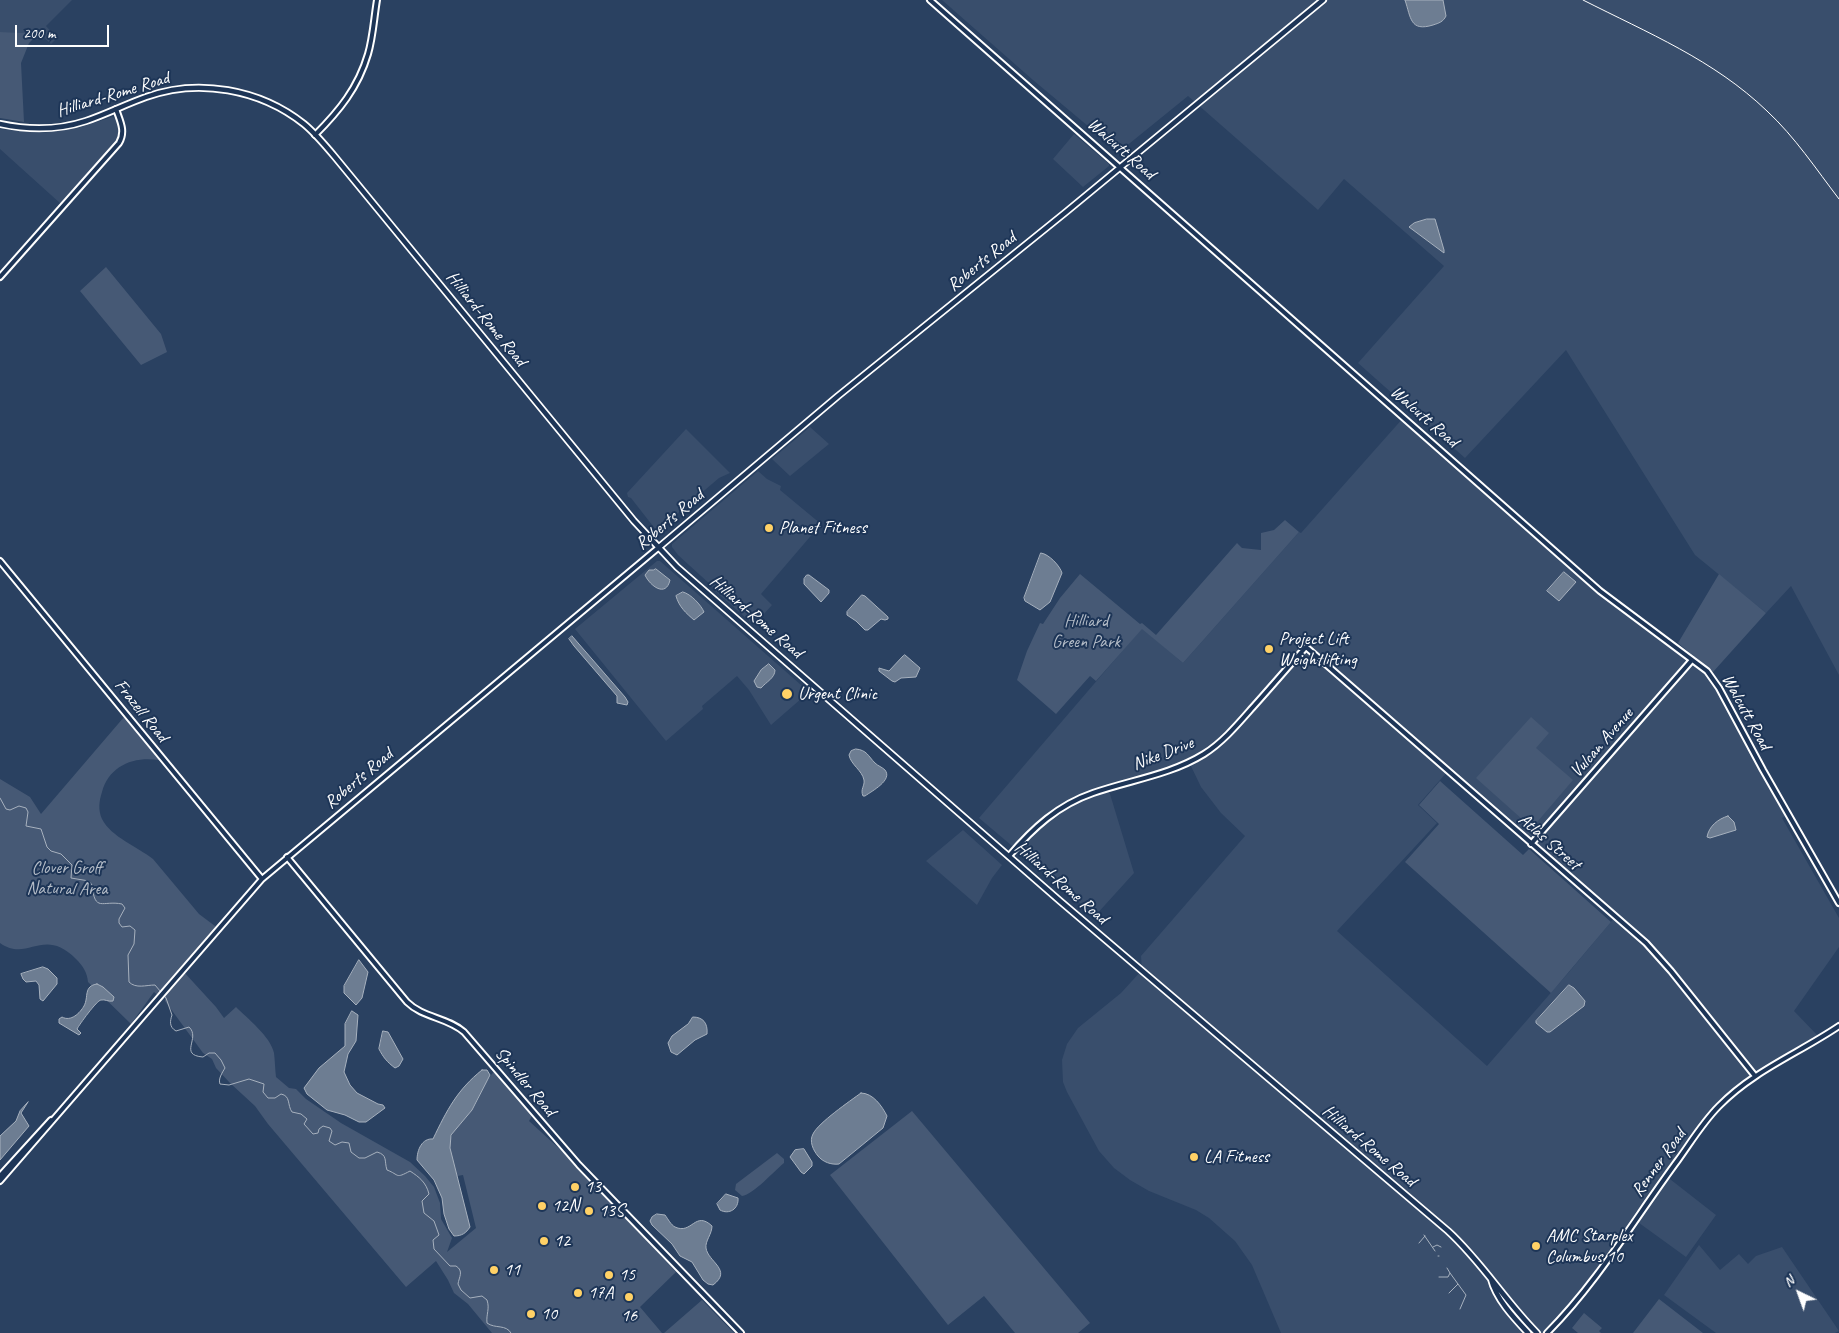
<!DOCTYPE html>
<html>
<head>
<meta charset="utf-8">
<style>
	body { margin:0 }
	#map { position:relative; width:1839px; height:1333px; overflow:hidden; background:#2a4161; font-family:Caveat,sans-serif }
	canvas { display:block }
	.north { position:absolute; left:1774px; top:1268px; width:50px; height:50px; -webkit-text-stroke:4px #1d3557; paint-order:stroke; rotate:318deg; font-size:14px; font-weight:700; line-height:20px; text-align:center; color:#fff }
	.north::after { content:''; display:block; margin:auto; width:18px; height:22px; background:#fff; clip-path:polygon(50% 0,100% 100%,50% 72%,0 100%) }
	.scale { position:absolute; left:15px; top:25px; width:94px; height:22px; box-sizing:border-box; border:2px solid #fff; border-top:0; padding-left:6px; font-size:15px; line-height:18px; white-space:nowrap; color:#fff; -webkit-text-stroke:4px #1d3557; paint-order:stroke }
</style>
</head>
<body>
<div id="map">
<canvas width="1839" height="1333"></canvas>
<div class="north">N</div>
<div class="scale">200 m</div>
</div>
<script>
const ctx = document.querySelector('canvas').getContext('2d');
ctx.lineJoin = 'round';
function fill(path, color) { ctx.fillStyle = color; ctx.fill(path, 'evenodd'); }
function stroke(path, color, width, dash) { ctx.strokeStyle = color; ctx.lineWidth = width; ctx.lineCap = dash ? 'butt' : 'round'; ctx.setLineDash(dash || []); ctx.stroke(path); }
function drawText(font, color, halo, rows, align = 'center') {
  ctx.font = font + ' Caveat,sans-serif'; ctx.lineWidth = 4; ctx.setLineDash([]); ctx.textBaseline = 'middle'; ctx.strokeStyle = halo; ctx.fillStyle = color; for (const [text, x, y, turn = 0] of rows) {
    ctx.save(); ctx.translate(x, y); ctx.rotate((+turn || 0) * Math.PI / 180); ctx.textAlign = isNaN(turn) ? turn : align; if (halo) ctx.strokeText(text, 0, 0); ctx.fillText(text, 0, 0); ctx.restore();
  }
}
const built = new Path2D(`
	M0 0H72L46 26 57 38 51 44 39 33 0 32Z
	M942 0H1839V675L1791 586 1766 613 1695 555 1566 350 1465 458 1358 363 1444 266 1344 179 1318 210 1188 96 1119 152 1033 80Z
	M112 117 117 119 120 128 121 134 118 141 61 204 0 149V129L42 133 81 127Z
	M1074 134 1109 164V166L1083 187 1053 159Z
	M1404 417 1600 591 1711 674 1788 815 1782 818 1839 918V947L1794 1011 1820 1038 1758 1074 1717 1107 1666 1176 1716 1215 1686 1257 1635 1220 1577 1300 1547 1333H1281L1252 1265 1235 1241 1209 1218 1196 1210 1149 1191 1130 1180 1114 1168 1099 1151 1067 1092 1063 1082 1062 1060 1067 1044 1078 1028 1121 993 1142 970 1141 956 1245 836 1221 813 1201 787 1189 762 1107 789 1110 794 1134 873 1095 916 979 818 1142 628 1183 663 1275 559 1299 532 1301 533ZM1448 771 1615 917 1569 972 1487 1066 1337 931 1437 823 1418 805Z
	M810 427 829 444 790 476 772 459Z
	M686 429 730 473 719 478 679 512 675 518 660 530H656L631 498 628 497 627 493Z
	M758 471 767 479 781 486 780 490 821 524 761 594 772 605 754 625 714 590 712 586 678 555 672 547V544Z
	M657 561H660L809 692 771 725 749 690 737 676 702 706 703 709 666 741 575 629Z
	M963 830 1002 865 992 878 977 905 926 861Z
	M1699 1245 1720 1270 1739 1254 1748 1264 1756 1256 1782 1247 1839 1331 1835 1333H1716L1664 1295Z`);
const green = new Path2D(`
	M0 32 39 33 29 43 21 63 24 122 0 118Z
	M106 267 161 334 167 352 141 365 80 291Z
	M1285 520 1299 532 1183 663 1142 629 1096 681 1090 676 1056 714 1017 680 1027 651 1040 623 1043 624 1060 598 1080 574 1140 624 1142 623 1156 635 1237 543 1242 548 1261 550V533L1274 530Z
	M1719 574 1766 613 1713 672 1678 643Z
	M124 717 159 760C133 756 109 766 102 792 99 801 98 810 102 819 111 837 138 847 153 859L199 914 219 929 183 971 216 1007 224 1018 236 1007C247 1018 271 1037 274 1053 275 1061 275 1069 276 1077L289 1088 296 1089 306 1099 341 1123 410 1162 425 1176 434 1187 440 1203 441 1219 452 1238 447 1252 476 1228 463 1175 457 1176C454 1164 448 1151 451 1138 453 1127 465 1118 472 1110 481 1097 484 1080 496 1070L533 1114 529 1121 563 1152 676 1272 640 1307 662 1333H492L468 1304 454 1293 448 1280 436 1261 406 1287 268 1124 255 1106 230 1083 216 1068 212 1059 203 1053 165 1001V992L160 997 154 992 131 1024 88 982C87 972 83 966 76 959 43 926 28 963 0 943V779L30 797 41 814Z
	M1531 717 1549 733 1536 748 1573 780 1532 828 1476 778Z
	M1440 781 1523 855 1529 849 1611 922 1551 993 1405 862 1439 824 1419 805Z
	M912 1111 1090 1323 1078 1333H1015L984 1296 948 1325 830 1175Z
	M777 1153 784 1159V1163C773 1172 754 1194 742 1196L735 1190 736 1184Z
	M1659 1299 1703 1333H1633Z
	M702 1300 734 1333H664Z
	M1584 1313 1602 1328 1599 1331 1601 1333H1578L1572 1328Z`);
const water = new Path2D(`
	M1405 0H1443L1446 16C1443 22 1439 23 1433 25 1410 32 1411 18 1405 0Z
	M1427 219H1435L1444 250V253L1409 227 1414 223Z
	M1041 553C1049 554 1060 566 1062 573L1050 602 1040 610 1025 601 1024 598Z
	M656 569 670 580C666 598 650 586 645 575L649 570H653Z
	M1564 572 1576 582 1559 601 1547 591Z
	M807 575H809L829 590V593L821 602 804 584V579Z
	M683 592C691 594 701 605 704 612L694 620C686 613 679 607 676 596Z
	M862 595 865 596 888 617V619L885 620 881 619 868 630H865L856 621 847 615V612Z
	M572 636 625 697 628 702 627 705 617 703V696L574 646 569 639Z
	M905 655 920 668 916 677 901 678 895 682 892 681 879 671V668L889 671 903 656Z
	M769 664 775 670C775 678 766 682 761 688L757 687 754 681 761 670Z
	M856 749C867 750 868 756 875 763 878 766 882 767 885 770 893 780 872 791 865 796H863C860 789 865 786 864 780 862 770 851 765 849 755L851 751Z
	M1728 816 1734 822 1736 830 1710 838 1707 837C1709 826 1718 819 1728 816Z
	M359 960 368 972 362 998 356 1005 344 993V986Z
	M43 967 48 969 57 978V984L43 1001 40 999 39 985 36 981 26 982 23 979 21 974Z
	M97 984 103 987 114 997 113 1001C108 1002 105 999 101 1000 97 1000 79 1025 77 1029L81 1033 79 1035 59 1023V1019L62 1017C71 1022 80 1013 84 1006 89 997 83 986 97 984Z
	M1569 985 1574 988 1585 1001 1584 1006 1550 1032H1547L1536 1023V1021Z
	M352 1011 358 1015 356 1041 348 1054 344 1072 350 1085 357 1093 378 1104 383 1105 385 1108 366 1122H359L345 1115 327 1110 307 1094 304 1088 319 1068 345 1046V1024Z
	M693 1017C703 1017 708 1023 707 1034L695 1040 677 1055 671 1052 668 1043 672 1036 688 1024Z
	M383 1031 388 1032 403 1059 399 1066 395 1068C387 1062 383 1057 379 1049Z
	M482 1070H487L490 1075 472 1110 451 1135 450 1148 470 1227C466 1233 462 1236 454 1236L449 1229 444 1214 442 1198 434 1180 417 1160C417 1150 422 1138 433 1139 447 1110 457 1090 482 1070Z
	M861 1093C873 1093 882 1106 887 1116L883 1128 839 1164C831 1165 823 1162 818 1156 813 1150 809 1141 813 1134 818 1123 850 1101 861 1093Z
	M28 1102 21 1113 29 1126 0 1160V1136L16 1121 20 1111Z
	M804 1149 812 1162V1166L804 1174 801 1172 790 1157 795 1150Z
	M726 1194 738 1198C739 1209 729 1215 720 1210L717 1204Z
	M657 1214 665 1215C668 1219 671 1225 675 1227 692 1235 695 1210 712 1226 712 1234 705 1241 706 1248 708 1262 733 1270 713 1285L708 1284 703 1280 692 1262 680 1256 672 1244 652 1225 650 1221 652 1217Z`);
const stream = new Path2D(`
	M0 798 6 809 10 810 19 806 26 808 28 812 26 826 41 829 47 847 51 851 61 854 72 865 71 878 89 881 92 885C95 913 102 900 122 904L125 908 119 919V923L122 927 130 926 135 930 134 944 128 955 129 982C136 989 146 985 155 985L166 998 172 1015C170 1021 169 1027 176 1031L189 1027C201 1038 178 1055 203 1057L209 1053H215L221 1060 225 1068C222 1073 218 1079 220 1084L229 1085 249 1079 264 1084 263 1092 268 1098H275L281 1094C291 1096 287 1105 292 1112L301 1114 307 1119 304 1124 313 1134 318 1133 319 1129 323 1126 330 1128 332 1131 329 1141 335 1145 342 1142 349 1143 351 1152 359 1158H365L377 1152C388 1155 384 1161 387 1170 400 1175 395 1179 410 1171 419 1177 426 1182 429 1194L422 1201 424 1213 434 1221 439 1235 433 1240 434 1249 450 1266H456C464 1271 459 1277 458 1284L461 1290 470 1298 482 1296 487 1300C490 1309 486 1314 487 1323 495 1329 506 1324 511 1333
	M1424 1235 1435 1251
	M1419 1243 1425 1236
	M1433 1247 1437 1245 1441 1247
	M1438 1256H1439
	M1439 1277H1448L1450 1273 1447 1268
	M1458 1284 1466 1295 1460 1309
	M1449 1293 1458 1284 1450 1273`);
const secondary = new Path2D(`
	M930 0 1600 591 1707 671 1719 688 1763 770 1839 903
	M315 135C339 111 358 88 368 54 373 37 374 18 377 0
	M0 277 119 143C126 131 120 121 116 109
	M0 561 262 879
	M1531 844 1692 660
	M1009 856C1033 828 1058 805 1093 793 1130 780 1170 775 1204 754 1223 742 1238 724 1253 707 1271 687 1288 667 1306 647L1646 943 1671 971 1755 1076
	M287 857 407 1002C423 1018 447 1017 464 1032L579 1165 741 1333
	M0 1176 51 1120
	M0 1181 262 879 658 548
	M1547 1333C1598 1282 1635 1218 1678 1160 1691 1142 1703 1122 1719 1106 1753 1071 1799 1053 1839 1026`);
const primary = new Path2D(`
	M0 124C28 130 59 130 86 121 107 114 126 104 146 97 198 78 260 89 304 124 315 133 325 145 335 157L634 521 677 567 1060 901 1448 1231C1482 1262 1505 1301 1537 1333
	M658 548 838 396 1066 212 1323 0
	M1491 1279C1496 1299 1514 1318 1528 1333`);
const rail = new Path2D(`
	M1583 0C1648 33 1714 60 1767 111 1795 137 1816 169 1839 199`);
const markers = [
	[769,528,5,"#ffd166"],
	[1269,649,5,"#ffd166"],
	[787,694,6,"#ffd166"],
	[1194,1157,5,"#ffd166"],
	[575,1187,5,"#ffd166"],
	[542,1206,5,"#ffd166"],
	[589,1211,5,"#ffd166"],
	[544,1241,5,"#ffd166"],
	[1536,1246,5,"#ffd166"],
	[494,1270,5,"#ffd166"],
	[609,1275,5,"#ffd166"],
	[578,1293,5,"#ffd166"],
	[629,1297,5,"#ffd166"],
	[531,1314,5,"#ffd166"]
];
const streetNames = [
	["Hilliard-Rome Road",113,95,-17],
	["Walcutt Road",1121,149,41],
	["Roberts Road",982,262,-39],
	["Hilliard-Rome Road",486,319,51],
	["Walcutt Road",1424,417,41],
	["Roberts Road",670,520,-40],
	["Hilliard-Rome Road",756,617,41],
	["Frazell Road",141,711,51],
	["Walcutt Road",1746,712,61],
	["Vulcan Avenue",1602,743,-49],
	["Nike Drive",1163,754,-21],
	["Roberts Road",359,779,-40],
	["Atlas Street",1549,842,41],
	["Hilliard-Rome Road",1061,883,41],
	["Spindler Road",525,1082,50],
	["Hilliard-Rome Road",1369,1146,40],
	["Renner Road",1659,1163,-54]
];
const poiNames = [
	["Planet Fitness",779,528],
	["Project Lift",1279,639],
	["Weightlifting",1279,660],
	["Urgent Clinic",798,694],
	["LA Fitness",1204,1157],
	["13",585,1187],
	["12N",552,1206],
	["13S",599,1211],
	["AMC Starplex",1546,1236],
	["Columbus 10",1546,1257],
	["12",554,1241],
	["11",504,1270],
	["15",619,1275],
	["17A",588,1293],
	["10",541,1314],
	["16",629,1316,"center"]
];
const parkNames = [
	["Hilliard",1086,621],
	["Green Park",1086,642],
	["Clover Groff",67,868],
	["Natural Area",67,889]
];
fill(built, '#394e6c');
fill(green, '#465975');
fill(water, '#6d7d92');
stroke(water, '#a7b1be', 1);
stroke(stream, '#a7b1be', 1);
stroke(secondary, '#fff', 8);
stroke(primary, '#fff', 8);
stroke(secondary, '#1d3557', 4);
stroke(primary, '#1d3557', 4.5);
stroke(rail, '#fff', 1);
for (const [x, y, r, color] of markers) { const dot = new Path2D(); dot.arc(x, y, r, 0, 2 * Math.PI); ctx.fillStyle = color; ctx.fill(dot); stroke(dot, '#1d3557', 2); }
drawText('18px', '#fff', '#1d3557', streetNames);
drawText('18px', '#fff', '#1d3557', poiNames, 'left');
drawText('18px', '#b5bdc8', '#1d3557', parkNames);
</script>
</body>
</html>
